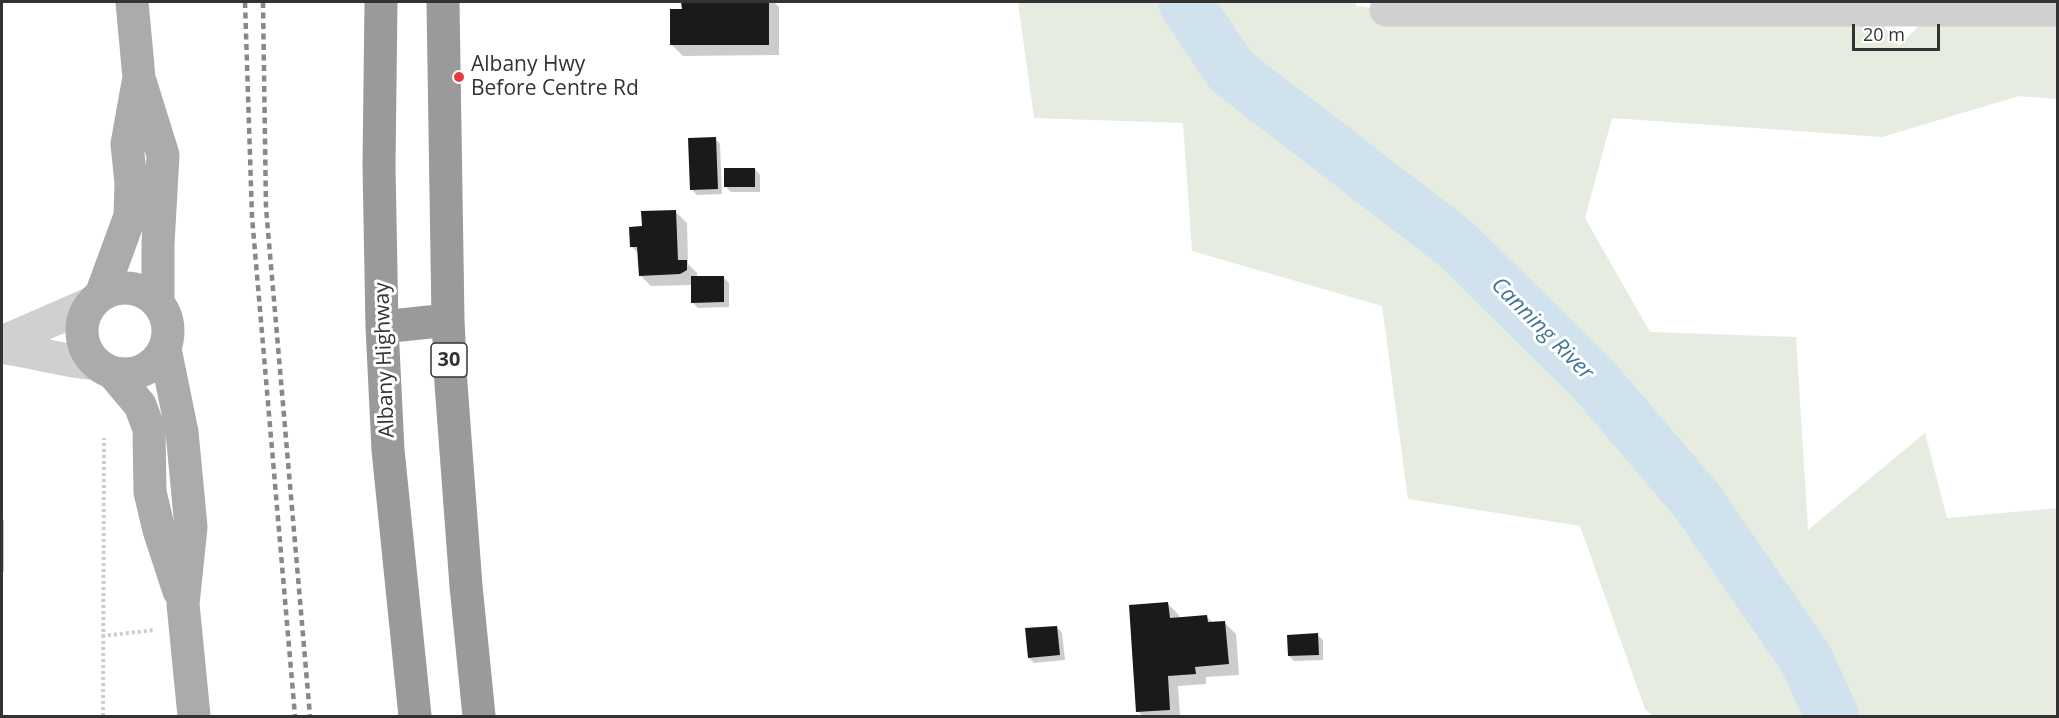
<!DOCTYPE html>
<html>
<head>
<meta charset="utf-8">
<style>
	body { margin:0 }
	#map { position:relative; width:2059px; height:718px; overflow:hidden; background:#fff; font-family:"Open Sans",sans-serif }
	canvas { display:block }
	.frame { position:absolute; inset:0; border:3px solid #333; pointer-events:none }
	.scale { position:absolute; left:1852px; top:24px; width:88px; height:27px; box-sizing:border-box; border:3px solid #333; border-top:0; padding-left:8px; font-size:18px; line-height:21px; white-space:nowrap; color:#333; -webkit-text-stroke:4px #fff; paint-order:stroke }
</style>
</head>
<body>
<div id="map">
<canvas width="2059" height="718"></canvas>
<div class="frame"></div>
<div class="scale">20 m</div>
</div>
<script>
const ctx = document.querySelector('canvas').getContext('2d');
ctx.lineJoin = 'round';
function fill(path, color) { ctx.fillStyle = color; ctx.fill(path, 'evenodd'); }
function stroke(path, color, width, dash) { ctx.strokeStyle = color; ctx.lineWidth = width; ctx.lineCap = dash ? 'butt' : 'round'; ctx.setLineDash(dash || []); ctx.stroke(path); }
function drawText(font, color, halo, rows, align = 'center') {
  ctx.font = font + ' "Open Sans",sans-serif'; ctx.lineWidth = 6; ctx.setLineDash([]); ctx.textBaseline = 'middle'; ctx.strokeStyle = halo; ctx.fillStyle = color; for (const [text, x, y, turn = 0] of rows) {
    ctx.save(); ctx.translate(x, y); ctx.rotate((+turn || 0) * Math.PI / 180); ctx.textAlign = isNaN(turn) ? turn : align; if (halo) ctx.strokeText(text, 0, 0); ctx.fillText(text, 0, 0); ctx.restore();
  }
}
const green = new Path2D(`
	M1018 2H1356V6L1482 20 1865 2 1899 46 1942 2H2057V99L2019 96 1882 137 1612 118 1585 218 1650 332 1796 337 1808 530 1925 433 1947 518 2057 508V716H1653L1645 709 1580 526 1408 499 1382 306 1192 251 1183 123 1034 118Z`);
const shadow = new Path2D(`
	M683 2H774L779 7V55L683 56 672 45 683 10Z
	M715 138 720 144 722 194 697 195 691 189Z
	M755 169 760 175V192H731L726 187Z
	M676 212 687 223 688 264 697 273V278L723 277 729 283V307L698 308 693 303 692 285 651 286 640 275 639 254 631 246 643 228Z
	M2 443 3 444V505H2Z
	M2 518 4 520V572H2Z
	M1168 604 1179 615V619L1207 617 1213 623H1225L1236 634 1239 675 1206 677V684L1178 686 1180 716H1143L1138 711Z
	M1057 627 1062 633 1065 660 1034 663 1029 658Z
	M1317 635 1323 640V660L1294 661 1289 656Z`);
const river = new Path2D(`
	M1185 2 1231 71 1456 244 1593 379 1697 501 1806 659 1832 716`);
const building = new Path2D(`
	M681 2H769V45H670V9H682Z
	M716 137 718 189 690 190 688 138Z
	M724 168H755V187H724Z
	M676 210 678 260H687V270L680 274 639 276 637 247H630L629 227 642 226 641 211Z
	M691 276H724V302L691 303Z
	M1168 602 1170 618 1207 615 1208 622 1225 621 1229 664 1195 667 1196 674 1168 676 1170 710 1136 712 1129 605Z
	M1057 626 1060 655 1028 658 1025 628Z
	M1318 633 1319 655 1288 656 1287 635Z`);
const path = new Path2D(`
	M102 636 155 630
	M103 716 104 438`);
const minor = new Path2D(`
	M1386 10H2058
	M2 342 92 303
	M2 347C33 352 64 361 96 364`);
const major = new Path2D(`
	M132 2 139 78 163 155 158 244V302
	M82 331a43 43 0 1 1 86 0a43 43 0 1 1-86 0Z
	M101 295 130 216 131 183 127 144 138 83
	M165 349 182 432 191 527 183 604 194 716
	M113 373 140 405 149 429 150 492 159 530 179 591`);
const highway = new Path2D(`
	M381 2 379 165 382 327 388 450 415 716
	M443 2 448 320 451 384 466 586 479 716
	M382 327 448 320`);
const rail = new Path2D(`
	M245 2 252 217 295 716
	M263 2 266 208 310 716`);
const markers = [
	[459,77,6,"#e63946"]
];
const shields = [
	[449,360,36]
];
const shieldNames = [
	["30",449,360]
];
const poiNames = [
	["Albany Hwy",471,65],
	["Before Centre Rd",471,89]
];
const streetNames = [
	["Albany Highway",385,360,-92]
];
const waterNames = [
	["Canning River",1542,329,45]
];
fill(green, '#e6ecdf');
fill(shadow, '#0003');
stroke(river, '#cfe2ee', 54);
fill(building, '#1a1a1a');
stroke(path, '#cdcdcd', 4, [3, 3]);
stroke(minor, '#d0d0d0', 33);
stroke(major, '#ababab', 33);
stroke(highway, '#9a9a9a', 33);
stroke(rail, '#888', 4.5, [6, 4.5]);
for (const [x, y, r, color] of markers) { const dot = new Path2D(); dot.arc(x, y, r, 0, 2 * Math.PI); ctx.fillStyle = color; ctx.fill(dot); stroke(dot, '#fff', 2); }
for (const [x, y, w] of shields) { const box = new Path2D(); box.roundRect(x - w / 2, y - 17, w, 34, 4.5); ctx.fillStyle = '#fff'; ctx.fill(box); stroke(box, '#333', 1.5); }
drawText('bold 20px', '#333', null, shieldNames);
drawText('21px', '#333', '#fff', poiNames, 'left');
drawText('21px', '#333', '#fff', streetNames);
drawText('italic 22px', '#3f7597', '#fff', waterNames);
</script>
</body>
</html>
